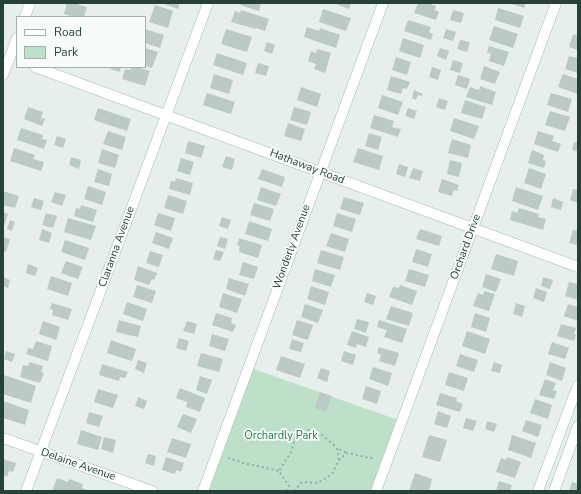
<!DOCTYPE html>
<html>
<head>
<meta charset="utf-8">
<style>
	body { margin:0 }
	#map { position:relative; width:581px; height:494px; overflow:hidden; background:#e6efeb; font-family:"Nunito Sans",sans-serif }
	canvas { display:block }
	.frame { position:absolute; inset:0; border:4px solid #24423a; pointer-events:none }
	.legend { position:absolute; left:16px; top:16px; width:130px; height:52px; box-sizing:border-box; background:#f7fbf9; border:1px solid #a3b1ad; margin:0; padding:5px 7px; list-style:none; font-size:12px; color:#24423a }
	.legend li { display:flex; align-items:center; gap:8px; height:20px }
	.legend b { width:20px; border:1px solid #a3b1ad }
</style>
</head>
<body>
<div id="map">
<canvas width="581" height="494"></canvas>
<div class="frame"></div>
<ul class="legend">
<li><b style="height:5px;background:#fff"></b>Road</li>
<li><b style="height:11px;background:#bfe0c8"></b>Park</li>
</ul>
</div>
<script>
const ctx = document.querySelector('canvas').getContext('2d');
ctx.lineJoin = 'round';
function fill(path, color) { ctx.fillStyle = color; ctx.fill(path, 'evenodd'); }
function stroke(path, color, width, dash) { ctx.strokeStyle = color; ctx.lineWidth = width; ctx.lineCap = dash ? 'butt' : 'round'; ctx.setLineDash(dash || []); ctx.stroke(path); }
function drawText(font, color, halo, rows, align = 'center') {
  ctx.font = font + ' "Nunito Sans",sans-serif'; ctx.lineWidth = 3.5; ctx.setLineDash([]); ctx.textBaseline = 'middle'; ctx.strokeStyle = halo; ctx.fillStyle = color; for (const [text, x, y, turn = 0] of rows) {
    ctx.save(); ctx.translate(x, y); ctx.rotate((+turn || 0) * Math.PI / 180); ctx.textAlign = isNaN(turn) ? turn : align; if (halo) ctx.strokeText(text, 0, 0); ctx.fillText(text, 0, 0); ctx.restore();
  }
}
const green = new Path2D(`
	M248 367 401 421 376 491H203Z`);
const building = new Path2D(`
	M67 3H79V5L87 7 84 17H74L64 14Z
	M161 3H180L178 9Z
	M241 3H261L259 11 240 5Z
	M333 3H351L349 9Z
	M418 3H427L436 6 435 10 439 12 436 20 414 13Z
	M508 3H526L524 8Z
	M155 5 173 11 168 28 149 22Z
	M498 8 524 16 520 28 495 20Z
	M323 9 351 18 346 31 319 22Z
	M241 10 269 19 265 31 256 28V29L231 22 235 11 240 13Z
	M453 10 464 13 461 23 450 20Z
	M408 20 431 27 429 32 433 34 431 40 404 31Z
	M494 26 518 34 513 48 489 40Z
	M307 27 319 31 320 28 340 35 336 48 304 37Z
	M145 29 164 35 160 48 145 43Z
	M226 29 252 37 247 52 221 44Z
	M446 29 456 32 453 41 443 38Z
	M573 34 578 36V50L569 47Z
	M403 38 424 45 420 58 399 51Z
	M460 40 470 42 467 52 457 49Z
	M267 42 275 45 272 54 264 51Z
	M489 46 509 52 504 66 489 61 491 54 487 52Z
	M145 48 158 52 152 68 145 66Z
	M440 48 449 51 446 60 437 56Z
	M317 49 331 53 325 73 314 69 316 64 308 61 311 51 316 53Z
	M217 53 247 63 243 75 213 65Z
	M569 56 578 58V73L565 69Z
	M396 57 411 62 407 75 392 70Z
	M453 60 463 63 460 73 450 70Z
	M258 63 269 66 266 76 255 73Z
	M484 66 500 72 495 84 480 79Z
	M111 67H121L120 72 110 69Z
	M131 67H137L150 71 145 86 122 79 125 69 130 70Z
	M432 67 441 70 438 80 429 77Z
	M214 74 233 80 229 94 210 88Z
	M563 74 578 79V94L558 87Z
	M458 75 470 79 467 89 455 85Z
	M391 76 410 82 407 89 403 88 401 94 387 90Z
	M480 86 496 92 492 105 466 97 470 87 479 90Z
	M301 87 321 94 317 107 297 100Z
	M414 90 423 94 422 96 418 95 416 100 412 98Z
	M207 93 235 102 231 114 203 105Z
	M551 93 572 99 568 112 547 105Z
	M382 95 403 102 398 115 378 108Z
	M439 98 448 101 445 110 436 107Z
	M465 100 486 107 482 119 461 113Z
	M28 107 43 112 40 122 42 118 45 119 42 126 24 119Z
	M294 107 311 112 307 125 290 120Z
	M98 108 131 119 127 131 94 120Z
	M408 108 417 111 414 119 405 116Z
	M550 111 570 117 565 131 545 125Z
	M374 115 394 121 392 127 401 129 398 137 370 128Z
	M454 118 479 126 474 139 450 131Z
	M288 123 305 129 301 141 284 136Z
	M21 128 43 135 42 139 47 140 44 149 17 140Z
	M108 131 126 137 122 150 103 144Z
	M538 131 554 136 552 141 561 144 558 152 534 144Z
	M369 133 382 137 378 150 365 146Z
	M57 136 66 139 63 148 54 145Z
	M452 139 471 145 468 158 448 153Z
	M188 141 205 146 201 158 185 153Z
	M574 142H578V151L572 150Z
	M14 148 35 155 33 159 44 162 41 171 10 161Z
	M358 148 383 156 379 170 353 162Z
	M102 149 119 155 115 168 98 163Z
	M532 150 544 155 543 160 546 161 544 168 528 163Z
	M226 156 235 159 232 170 222 167Z
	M71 157 81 160 79 169 69 165Z
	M181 158 194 162 190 175 177 171Z
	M450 160 462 163 459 177 447 174Z
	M399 164 408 167 405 177 396 174Z
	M413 168 423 171 420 181 409 178Z
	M529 168 546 174 541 189 524 183Z
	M98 169 112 174 109 186 94 182Z
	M262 169 285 177 282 187 258 179Z
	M176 178 193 183 190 195 169 189 171 181 175 182Z
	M442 179 459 185 457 191 454 190 452 196 438 192Z
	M88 186 106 192 102 205 84 199Z
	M261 187 281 194 276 206 257 200Z
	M516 187 543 196 538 210 512 201Z
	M573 189 578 190V203L570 200Z
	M3 191 19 196 15 208 3 205Z
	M55 192 66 195 62 206 51 202Z
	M168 195 187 201 183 214 164 208Z
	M344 197 364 203 360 215 340 209Z
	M34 198 44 201 41 210 31 207Z
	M553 198 563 202 561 210 551 207Z
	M254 203 274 209 270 221 250 215Z
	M81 205 97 210 93 222 74 216 76 208 80 209Z
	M519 208 539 214 538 217 546 219 543 230 510 220 512 211 517 213Z
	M3 212 8 214 3 229Z
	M46 213 57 216 53 228 42 225Z
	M158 213 175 218 171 231 154 225Z
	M337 213 356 219 352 232 333 226Z
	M222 217 231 220 228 229 219 226Z
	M68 218 96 226 91 240 64 232Z
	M10 220 15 222 12 231 7 229Z
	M249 221 272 229 268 241 245 234Z
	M42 229 52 233 49 243 39 240Z
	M420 229 442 236 439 246 416 239Z
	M573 230 578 231V245L569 243Z
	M156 232 173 238 169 249 152 243Z
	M331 233 349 239 345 252 326 246Z
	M3 237 10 239 6 252 3 251Z
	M220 237 228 239 225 249 217 246Z
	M239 238 262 245 258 258 239 252 240 246 237 245Z
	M65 240 89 248 85 260 61 252Z
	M416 249 432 254 428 267 412 262Z
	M216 250 224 252 220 261 213 259Z
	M321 250 344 257 340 270 317 263Z
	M150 251 163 255 159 267 146 263Z
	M496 254 518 261 514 276 491 269Z
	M66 261 83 267 78 279 61 273Z
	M243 262 258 267 254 279 239 275Z
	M28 264 38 268 35 276 26 273Z
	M138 266 157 273 154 280 152 279 149 285 134 280Z
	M315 269 335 275 331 287 312 281Z
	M409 269 429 275 425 287 405 281Z
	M486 274 501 279 496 292 482 287Z
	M51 276 72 283 68 296 47 289Z
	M3 277 10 280 8 288 3 286Z
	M543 277 553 280 550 289 541 286Z
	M229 278 249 284 245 296 226 289Z
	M569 282 578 284V300L565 296Z
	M137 285 156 291 152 303 133 297Z
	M400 285 417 291 412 305 389 297 393 287 399 288Z
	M311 286 329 292 325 305 307 299Z
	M536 288 547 292 544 302 533 298Z
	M484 291 495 294 489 311 473 306 478 293 483 295Z
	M223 293 242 299 237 313 219 307Z
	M367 293 376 296 373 305 364 302Z
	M127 302 147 309 143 321 123 314Z
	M52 303 72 309 68 320 52 315 53 310 50 309Z
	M516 303 525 306 522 317 513 314Z
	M305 304 323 310 318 323 301 317Z
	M568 304 578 307V321L564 316Z
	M391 306 413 313 409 326 386 319Z
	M216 313 232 318 231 323 236 325 233 332 212 325Z
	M475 313 490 318 486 332 471 327Z
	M357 319 369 322 366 333 354 329Z
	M119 320 141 326 138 337 116 332Z
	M297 320 313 325 308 340 292 335Z
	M379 320 407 329 402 343 384 337 387 330 377 327Z
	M43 321 60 327 56 340 39 334Z
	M187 321 197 324 194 334 183 331Z
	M561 324 576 328 574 334 576 335 574 341 557 336Z
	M352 331 369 337 366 347 357 344 356 348 347 345Z
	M467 331 490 339 485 354 462 346Z
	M212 334 229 339 225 351 209 346Z
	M179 338 189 341 186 351 176 348Z
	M292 339 304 343 301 352 289 349Z
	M111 340 136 349 132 361 107 353Z
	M36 341 52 346 48 361 26 354 28 348 33 349Z
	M552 342 569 348 565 359 548 354Z
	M379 347 399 353 395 366 379 361 381 355 377 353Z
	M6 351 15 354 12 362 4 359Z
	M344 351 356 355 353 365 341 361Z
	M201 353 223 359 219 372 197 366Z
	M460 354 478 360 474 372 456 366Z
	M281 356 305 364 300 378 276 370Z
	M138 360 147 363 144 373 135 369Z
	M30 362 43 366 41 372 44 373 40 383 20 377 23 365 28 366Z
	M494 362 502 365 500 373 491 371Z
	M550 362 566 368 562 381 546 375Z
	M102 364 128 372 125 378 120 377 119 381 99 375Z
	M373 367 392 373 388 386 369 379Z
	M321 368 330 371 327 382 317 378Z
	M449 372 468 378 464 391 445 385Z
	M4 375 36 386 31 403 3 394Z
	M200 376 212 380 207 394 196 390Z
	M545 379 556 383 553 390 557 391 554 399 539 395Z
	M366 386 381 391 377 404 362 399Z
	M180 388 205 398 200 412 186 407 187 402 176 398Z
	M98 389 118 395 113 408 94 402Z
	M320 392 332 396 326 412 315 408Z
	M440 393 457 398 456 401 463 404 460 412 436 405Z
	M138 397 147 401 144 409 135 406Z
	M535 399 552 405 548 419 530 413Z
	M3 401 29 410 25 425 3 418Z
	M438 411 451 416 447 428 434 424Z
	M89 412 103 416 99 427 86 423Z
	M183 414 197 419 191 433 177 427Z
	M466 418 477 421 473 431 463 428Z
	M526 420 542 425 538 437 522 431Z
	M487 421 497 424 494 432 485 429Z
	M81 430 102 437 98 450 77 444Z
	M429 435 447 440 440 462 422 457Z
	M512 435 536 443 531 458 508 450Z
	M104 437 116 440 113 453 101 449Z
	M172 438 191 444 186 458 167 452Z
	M148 454 156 456 154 466 145 463Z
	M166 457 184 463 181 472 176 470 175 474 162 470Z
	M507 457 521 462 515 478 496 472 501 458 506 460Z
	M3 459 16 463 13 472 9 471 7 477 3 475Z
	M415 473 432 479 429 491H409Z
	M57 478 68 482 69 479 83 484 82 488 90 491H52Z
	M499 481 512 485 510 491H496Z
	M572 482 578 484V491H569Z`);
const path = new Path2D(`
	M228 458 243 463 279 471
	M339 460 337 448 347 453
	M286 491 289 486 279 471 291 452 295 439 309 430 321 434 336 447
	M294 491 302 482 318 483 332 474 339 460 347 453 375 459`);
const minor = new Path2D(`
	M25 17 30 3
	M35 67 578 267
	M3 75 17 38
	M3 438 152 491
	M26 491 208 3
	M203 491 383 3
	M376 491 556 3
	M538 491 578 385
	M554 491 578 426`);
const streetNames = [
	["Hathaway Road",307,167,21],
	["Claranna Avenue",117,247,-70],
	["Wonderly Avenue",292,247,-70],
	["Orchard Drive",466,247,-70],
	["Delaine Avenue",78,465,19]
];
const parkNames = [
	["Orchardly Park",281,436]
];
fill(green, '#bfe0c8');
fill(building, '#bbcac4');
stroke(minor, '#a8b8b2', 11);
stroke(path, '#86b3a5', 2, [2, 3]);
stroke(minor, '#fff', 10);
drawText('11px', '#24423a', '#f7fbf9', streetNames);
drawText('11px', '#2d7a4b', '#f7fbf9', parkNames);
</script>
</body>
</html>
